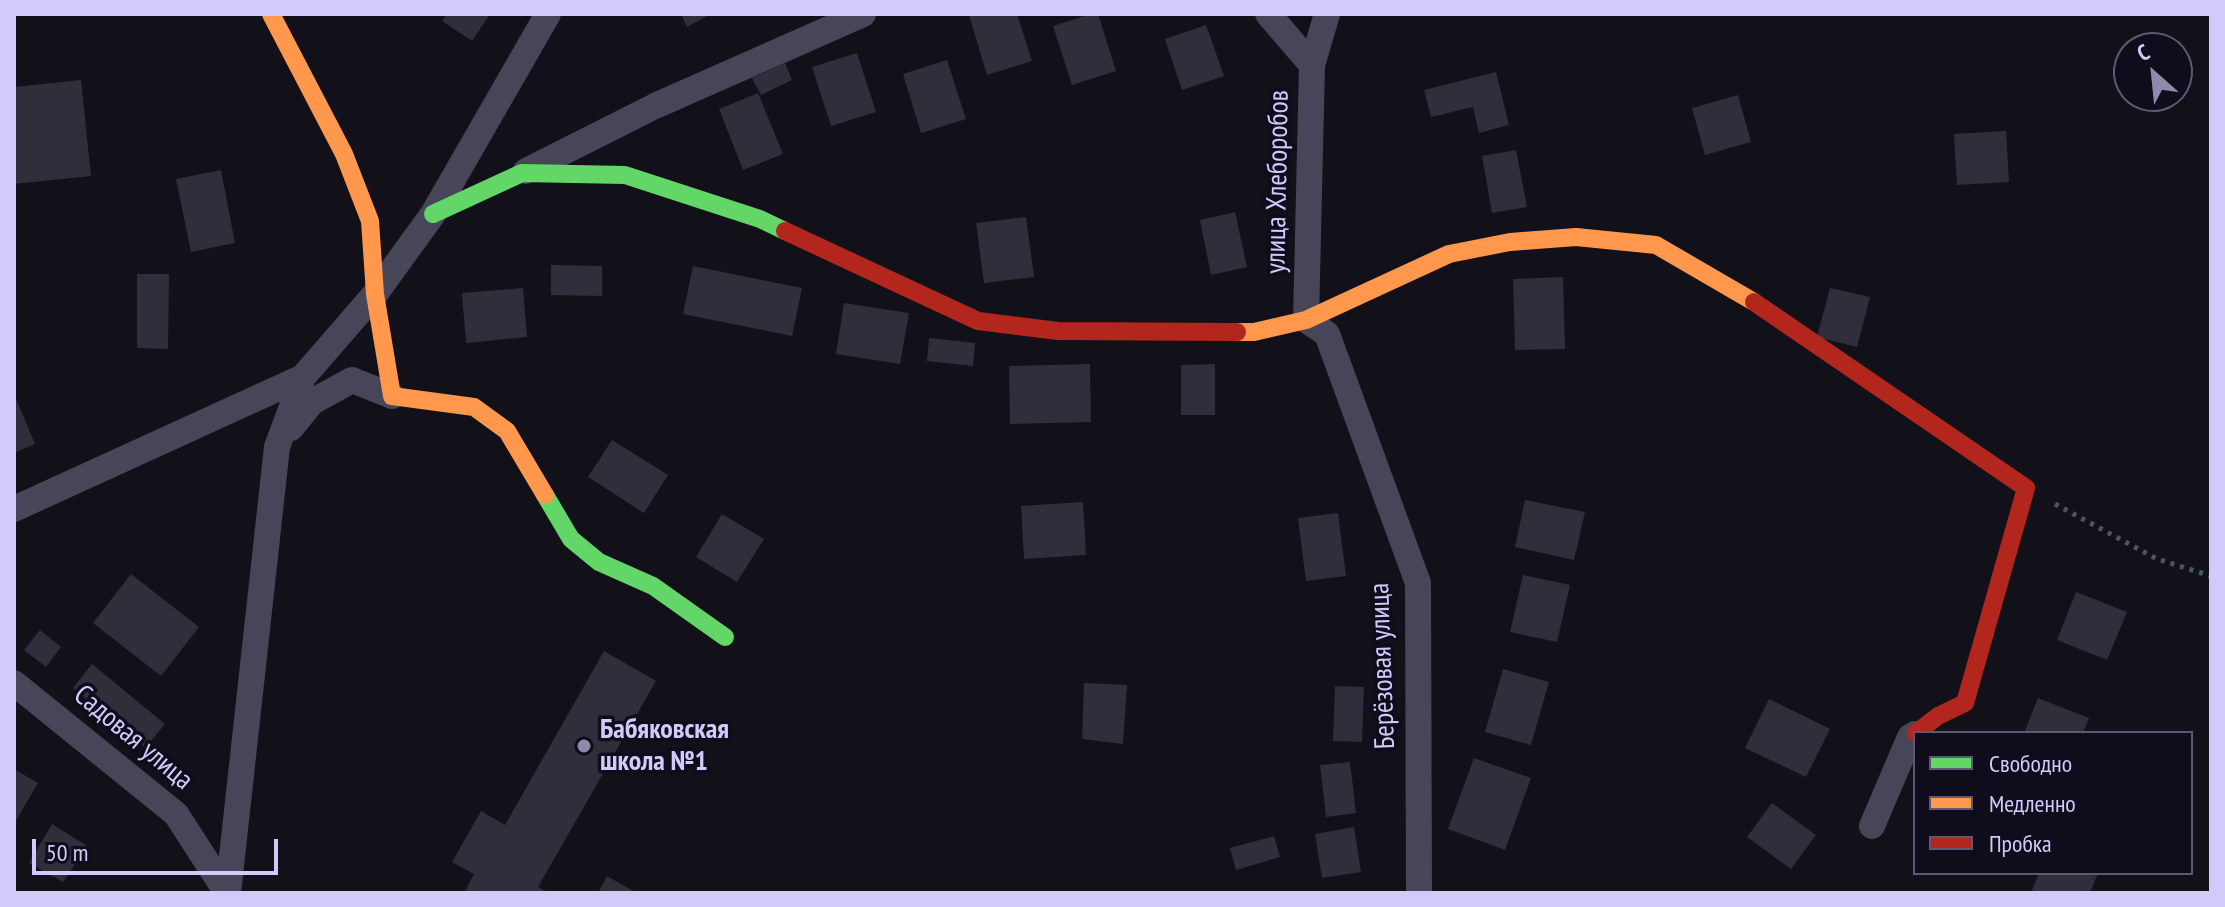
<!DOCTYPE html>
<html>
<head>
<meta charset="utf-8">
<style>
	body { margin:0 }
	#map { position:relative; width:2225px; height:907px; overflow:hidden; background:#121018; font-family:"PT Sans Narrow",sans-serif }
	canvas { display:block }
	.frame { position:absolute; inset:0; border:16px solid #d1cbfb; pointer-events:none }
	.legend { position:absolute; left:1913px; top:731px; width:280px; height:144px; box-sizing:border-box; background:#0f0d1c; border:2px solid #5d5975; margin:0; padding:10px 14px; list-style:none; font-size:24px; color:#d1cbfb }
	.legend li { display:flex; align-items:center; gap:16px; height:40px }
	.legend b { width:40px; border:2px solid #5d5975 }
	.north { position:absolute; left:2113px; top:32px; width:80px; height:80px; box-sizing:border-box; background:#0f0d1c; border:2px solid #5d5975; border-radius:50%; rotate:333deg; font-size:22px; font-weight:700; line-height:32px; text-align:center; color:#d1cbfb }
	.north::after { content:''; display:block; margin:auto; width:28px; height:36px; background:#8e8aac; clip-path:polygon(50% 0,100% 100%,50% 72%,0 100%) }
	.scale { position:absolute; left:32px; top:839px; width:246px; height:36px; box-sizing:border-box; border:4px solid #d1cbfb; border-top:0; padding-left:10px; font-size:24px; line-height:28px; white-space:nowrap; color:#d1cbfb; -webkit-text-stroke:6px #0f0d1c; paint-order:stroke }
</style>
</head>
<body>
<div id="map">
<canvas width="2225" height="907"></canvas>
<div class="frame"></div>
<ul class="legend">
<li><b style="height:10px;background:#63d668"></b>Свободно</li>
<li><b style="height:10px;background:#ff974d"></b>Медленно</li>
<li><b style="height:10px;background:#b3261e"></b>Пробка</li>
</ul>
<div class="north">С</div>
<div class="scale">50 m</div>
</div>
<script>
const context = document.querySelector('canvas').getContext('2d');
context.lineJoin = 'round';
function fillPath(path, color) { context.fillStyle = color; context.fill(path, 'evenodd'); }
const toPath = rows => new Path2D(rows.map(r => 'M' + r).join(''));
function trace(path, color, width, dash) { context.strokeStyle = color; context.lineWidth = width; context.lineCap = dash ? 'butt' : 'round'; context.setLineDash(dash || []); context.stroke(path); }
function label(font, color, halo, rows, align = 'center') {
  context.font = font + ' "PT Sans Narrow",sans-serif'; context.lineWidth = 7; context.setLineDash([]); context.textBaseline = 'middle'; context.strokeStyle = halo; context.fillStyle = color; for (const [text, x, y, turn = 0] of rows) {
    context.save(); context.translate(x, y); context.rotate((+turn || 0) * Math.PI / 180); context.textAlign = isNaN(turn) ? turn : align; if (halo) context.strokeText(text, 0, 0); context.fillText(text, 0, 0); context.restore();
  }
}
fillPath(toPath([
	[447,14,490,14,472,41,442,21],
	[681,14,711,14,687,27],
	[1017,14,1032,61,987,75,969,15],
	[1091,14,1098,14,1116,71,1072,85,1053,26],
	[1206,25,1224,76,1182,90,1165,39],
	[857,53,876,112,831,126,812,67],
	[947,60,966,119,921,133,903,74],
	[785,63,792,80,761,95,752,78],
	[1496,72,1509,125,1479,133,1473,107,1431,117,1424,90],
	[81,80,91,176,14,184,14,87],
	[758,93,783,154,743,170,719,109],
	[1738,95,1751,142,1705,155,1692,108],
	[2006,131,2009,182,1957,185,1954,134],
	[1516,150,1527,207,1492,213,1482,156],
	[221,170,235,243,191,252,176,179],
	[1235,212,1247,267,1211,275,1200,220],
	[1026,217,1034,277,984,283,976,223],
	[551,265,602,266,602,296,551,295],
	[693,266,802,288,792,336,683,314],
	[137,274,169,274,168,349,137,348],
	[1563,277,1565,349,1515,350,1513,279],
	[523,288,527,337,466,343,462,293],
	[1830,288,1870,297,1857,347,1817,337],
	[844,303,909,313,900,364,836,354],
	[929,338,975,343,973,366,927,361],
	[1090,364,1091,422,1010,424,1009,366],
	[1215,364,1215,415,1181,415,1181,365],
	[14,394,35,444,14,453],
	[612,440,668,475,644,513,588,477],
	[1525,500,1585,512,1574,560,1515,547],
	[1083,502,1086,555,1024,559,1021,506],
	[1338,513,1346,576,1306,581,1298,518],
	[722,514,764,539,737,582,696,557],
	[131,574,199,627,161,676,93,623],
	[1523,575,1570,585,1557,642,1510,632],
	[2076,592,2127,612,2107,660,2057,640],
	[40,630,61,647,46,667,24,650],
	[604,651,656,681,538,887,549,893,464,893,474,874,452,862,481,811,505,825],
	[92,664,165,724,145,748,73,688],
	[1503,669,1549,682,1531,745,1485,732],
	[1084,683,1127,685,1123,744,1082,739],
	[1335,686,1364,687,1362,742,1333,741],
	[2038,698,2089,718,2083,733,2024,733],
	[1769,699,1830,729,1806,777,1745,748],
	[1474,758,1531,778,1505,850,1448,829],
	[1350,762,1356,813,1326,817,1320,765],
	[14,769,38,783,14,824],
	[1772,803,1816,835,1791,869,1747,837],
	[52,824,87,846,63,882,29,863],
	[1354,827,1361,872,1322,878,1315,834],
	[1274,836,1280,857,1236,870,1230,848],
	[2039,873,2098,873,2090,893,2031,893],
	[607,876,637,893,598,893]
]), '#302e3a');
trace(toPath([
	[2055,504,2157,559,2211,576]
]), '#495762', 5, [4, 6]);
trace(toPath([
	[1268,14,1312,65,1306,320,1327,334,1418,583,1419,893],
	[1312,65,1327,14],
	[526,171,655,106,863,14],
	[291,428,312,402,352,380,392,396],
	[14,509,303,377,375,294,433,214,548,14],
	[14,683,176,814,227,893],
	[1872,826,1910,737,1915,734],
	[228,893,277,447,303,377]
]), '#474659', 26);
trace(toPath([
	[433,214,522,173,625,175,760,219,785,231],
	[545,495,571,539,599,562,653,586,725,637]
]), '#63d668', 18);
trace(toPath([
	[271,14,344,154,370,221,375,294,392,396,474,407,507,431,545,495],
	[1237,332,1254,332,1306,320,1449,254,1510,242,1576,237,1656,245,1754,302]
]), '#ff974d', 18);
trace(toPath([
	[785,231,978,321,1058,331,1237,332],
	[1754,302,2026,488,1965,703,1938,716,1916,733]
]), '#b3261e', 18);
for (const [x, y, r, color] of [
	[584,746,8,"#8e8aac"]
]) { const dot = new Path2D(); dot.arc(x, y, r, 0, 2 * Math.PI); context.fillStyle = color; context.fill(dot); trace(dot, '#0f0d1c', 3); }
label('28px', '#d1cbfb', '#0f0d1c', [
	["улица Хлеборобов",1278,182,-89],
	["Берёзовая улица",1383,666,-92],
	["Садовая улица",133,738,40]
]);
label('bold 28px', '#d1cbfb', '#0f0d1c', [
	["Бабяковская",600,730],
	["школа №1",600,762]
], 'left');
</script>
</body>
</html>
